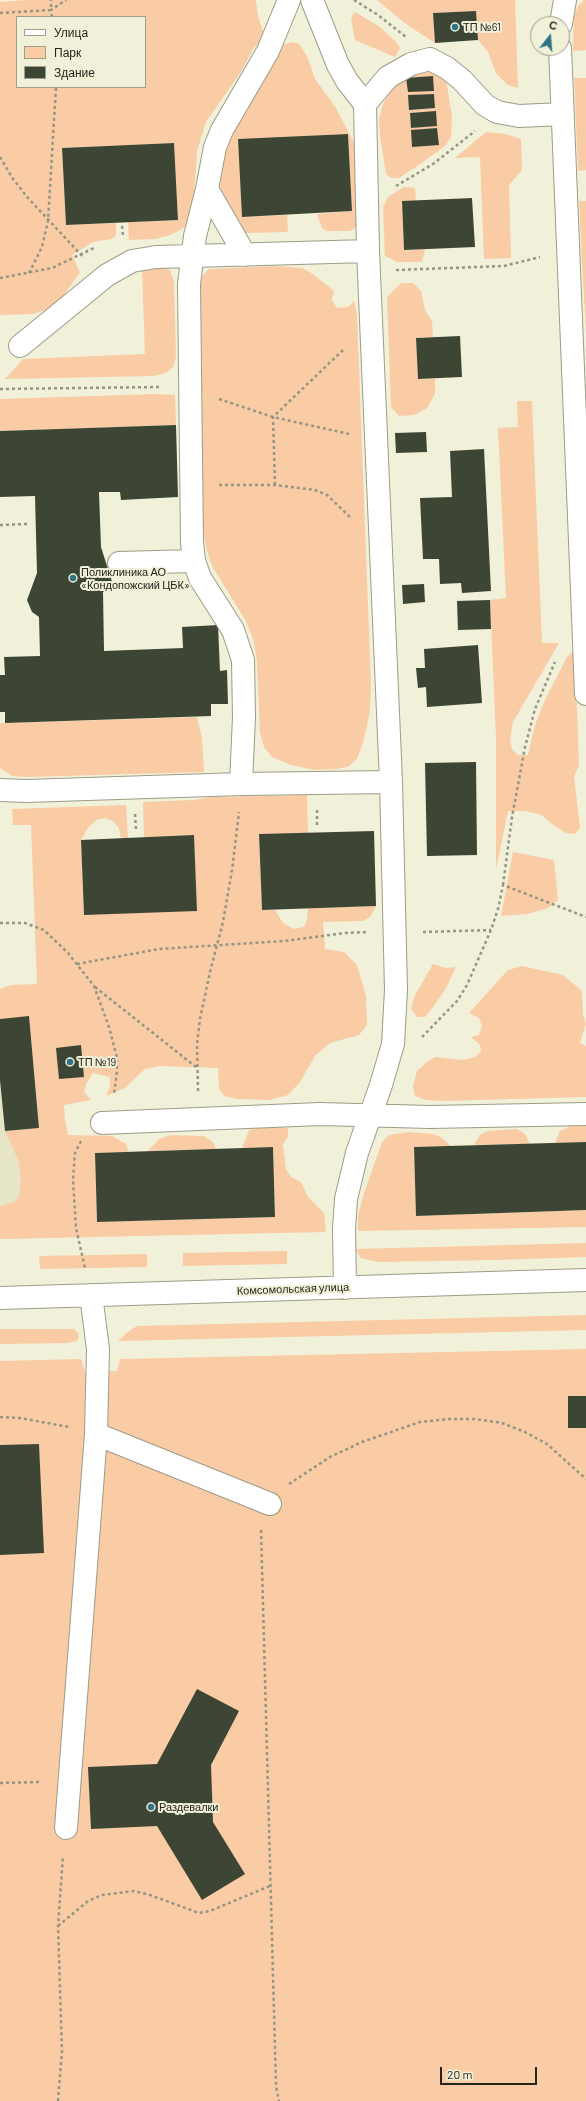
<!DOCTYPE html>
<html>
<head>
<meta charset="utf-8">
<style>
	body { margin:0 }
	#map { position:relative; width:586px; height:2101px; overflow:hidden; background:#f1f0d9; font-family:Barlow,sans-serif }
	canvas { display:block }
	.legend { position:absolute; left:16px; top:16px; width:130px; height:72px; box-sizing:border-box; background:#f1f0d9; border:1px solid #9f9f8d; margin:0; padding:5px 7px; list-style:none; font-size:12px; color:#25251c }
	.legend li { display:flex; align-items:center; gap:8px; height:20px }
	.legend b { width:20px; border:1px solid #9f9f8d }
	.north { position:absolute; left:530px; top:16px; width:40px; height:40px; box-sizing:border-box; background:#f1f0d9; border:1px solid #9f9f8d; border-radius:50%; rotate:17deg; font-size:11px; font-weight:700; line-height:16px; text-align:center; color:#25251c }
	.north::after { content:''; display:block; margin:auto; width:14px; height:18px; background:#307384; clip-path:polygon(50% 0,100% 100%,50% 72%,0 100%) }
	.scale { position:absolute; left:440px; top:2067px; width:97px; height:18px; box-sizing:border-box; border:2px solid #25251c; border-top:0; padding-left:5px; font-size:12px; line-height:14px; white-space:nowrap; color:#25251c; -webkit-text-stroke:3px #f1f0d9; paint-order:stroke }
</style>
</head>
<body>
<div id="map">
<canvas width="586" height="2101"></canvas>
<ul class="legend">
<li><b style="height:5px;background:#fff"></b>Улица</li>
<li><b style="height:11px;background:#f9cca6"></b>Парк</li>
<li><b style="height:11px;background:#3d4634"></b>Здание</li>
</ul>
<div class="north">С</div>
<div class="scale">20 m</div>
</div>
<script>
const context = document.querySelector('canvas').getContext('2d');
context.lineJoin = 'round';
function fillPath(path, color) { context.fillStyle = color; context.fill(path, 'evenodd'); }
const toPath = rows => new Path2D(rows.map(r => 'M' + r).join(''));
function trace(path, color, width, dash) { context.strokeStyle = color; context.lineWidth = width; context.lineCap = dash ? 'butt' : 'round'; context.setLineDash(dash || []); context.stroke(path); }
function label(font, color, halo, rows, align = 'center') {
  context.font = font + ' Barlow,sans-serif'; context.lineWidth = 4; context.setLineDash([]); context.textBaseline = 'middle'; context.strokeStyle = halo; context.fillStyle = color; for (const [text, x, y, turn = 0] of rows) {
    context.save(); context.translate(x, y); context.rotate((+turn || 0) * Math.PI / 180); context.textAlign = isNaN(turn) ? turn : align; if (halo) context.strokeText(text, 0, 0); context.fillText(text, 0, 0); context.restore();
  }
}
fillPath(toPath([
	[0,1011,29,1016,39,1128,44,1238,0,1239]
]), '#e6e5c7');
fillPath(toPath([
	[27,0,256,0,258,16,263,31,261,40,253,49,241,72,206,122,197,151,193,208,189,222,182,229,170,235,155,239,129,240,128,222,178,220,174,143,62,148,66,225,116,223,116,234,115,237,111,239,93,242,72,255,80,272,61,299,48,309,33,314,0,315,0,2],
	[17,17,145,17,145,87,17,87],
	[377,0,515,0,518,88,508,85,496,73,488,52,478,40,476,11,433,13,435,43,406,24],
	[584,0,586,0,586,50,573,51,574,17,578,6],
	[355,12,380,27,395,41,400,48,395,57,355,40,351,18],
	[292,42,299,44,307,56,315,79,336,108,354,143,357,155,359,219,356,227,350,231,327,231,322,228,317,214,352,211,348,134,239,140,242,217,287,215,288,232,247,233,240,230,217,184,223,151,272,62,283,45],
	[418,70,441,72,447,85,452,117,451,137,445,146,419,165,399,178,391,178,386,174,380,136,379,120,383,104,390,91,400,81],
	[574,78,586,78,586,170,578,171],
	[486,132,505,134,521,139,522,170,509,185,511,258,484,259,480,157,455,158],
	[404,187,415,188,416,201,402,202,404,250,425,249,422,262,397,262,385,256,383,207,388,197],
	[579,201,586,201,586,335,581,242],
	[275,266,302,268,313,274,334,291,332,300,337,308,348,307,354,301,357,314,371,686,370,711,364,739,357,759,348,767,336,769,314,770,291,765,272,757,264,747,260,733,257,663,254,642,246,621,212,566,206,547,203,527,199,286,203,275,209,269],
	[162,267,170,270,174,281,176,357,173,367,166,373,153,376,5,379,23,359,145,354,142,270],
	[401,283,413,283,421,291,425,310,432,321,433,337,416,338,418,379,435,379,435,394,427,408,414,415,399,416,391,407,387,297],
	[157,394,175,395,176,425,0,431,0,399],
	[517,401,532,401,542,643,559,643,513,722,510,739,512,749,518,755,528,755,535,725,544,702,567,657,575,649,579,766,574,776,580,828,575,834,566,833,552,824,542,815,526,811,508,811,496,870,496,737,490,600,506,598,498,428,518,427],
	[197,717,202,738,204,772,27,777,12,776,0,768,0,723],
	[307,795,308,833,259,835,262,910,275,910,283,923,294,929,304,927,307,920,308,908,376,906,370,917,363,921,323,922,325,949,344,952,357,965,366,996,367,1025,359,1035,330,1043,315,1056,300,1082,288,1095,269,1100,237,1099,224,1096,219,1089,218,1068,160,1066,145,1069,125,1088,106,1096,110,1086,110,1077,93,1073,86,1084,84,1092,91,1100,64,1105,65,1120,68,1135,112,1136,126,1144,128,1152,95,1153,97,1222,275,1217,273,1147,242,1148,249,1130,262,1126,288,1128,288,1137,283,1144,286,1169,291,1177,301,1182,308,1197,324,1213,326,1232,0,1239,0,1206,14,1202,19,1196,21,1182,19,1162,5,1131,39,1128,29,1017,0,1019,0,989,11,985,37,984,31,825,13,825,12,809,126,805,128,838,121,838,119,828,113,821,105,818,96,820,88,828,81,840,84,915,144,837,143,802,193,800,212,797],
	[513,852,554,860,558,900,548,908,528,914,501,916],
	[433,964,446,968,456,967,446,988,436,1003,425,1017,417,1017,411,1009,414,997],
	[522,966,563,975,582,991,583,1014,586,1024,580,1043,586,1046,586,1097,443,1101,426,1100,415,1096,413,1086,417,1071,427,1062,435,1057,462,1060,475,1057,481,1051,480,1045,471,1037,479,1035,482,1026,479,1018,469,1013,508,970],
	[586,1124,586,1142,555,1143,560,1131,570,1126],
	[517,1129,525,1134,530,1144,474,1145,480,1135,488,1131],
	[409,1132,433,1134,441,1137,451,1146,414,1147,416,1216,586,1210,586,1227,358,1231,358,1216,363,1196,382,1142,389,1135],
	[170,1135,204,1136,213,1142,216,1149,148,1151,159,1139],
	[586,1243,586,1257,496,1260,378,1262,361,1258,355,1249],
	[287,1251,287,1264,183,1266,183,1253],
	[147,1254,147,1267,40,1269,39,1256],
	[586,1315,586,1330,118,1341,129,1331,137,1326],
	[0,1329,74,1329,78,1333,79,1338,76,1341,68,1343,0,1344],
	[586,1349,586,2101,0,2101,0,1361,81,1359,85,1372,117,1371,120,1359]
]), '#f9cca6');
fillPath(toPath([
	[476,11,478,40,435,43,433,13],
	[433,76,434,91,408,92,406,78],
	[434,94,435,108,409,110,408,95],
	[436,111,437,126,411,128,410,113],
	[437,128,439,145,412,147,411,130],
	[348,134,352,211,242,217,238,139],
	[174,143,178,220,66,225,62,148],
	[472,198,475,247,404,250,402,201],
	[460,336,462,377,418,379,416,338],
	[176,425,178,497,121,500,120,492,99,492,101,547,114,588,103,592,104,651,183,648,182,627,218,625,220,671,227,670,228,704,211,704,211,716,5,723,5,712,0,712,0,675,5,675,4,657,40,656,39,617,32,612,27,600,37,573,35,496,0,497,0,431],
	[426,432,427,452,396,453,395,433],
	[484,449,491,591,462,593,461,583,440,584,439,559,423,559,420,498,452,497,450,451],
	[424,584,425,602,403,604,402,585],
	[490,600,491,629,458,630,457,601],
	[478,645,482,703,427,707,426,687,418,688,416,668,425,668,424,649],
	[476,762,477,855,427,856,425,763],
	[374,831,376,906,262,910,259,834],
	[194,835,197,911,84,915,81,840],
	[29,1016,39,1128,5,1131,0,1080,0,1019],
	[81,1045,84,1077,59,1079,56,1048],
	[586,1142,586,1210,416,1216,414,1147],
	[273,1147,275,1217,97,1222,95,1153],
	[568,1396,586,1396,586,1428,568,1428],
	[39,1444,44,1553,0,1555,0,1445],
	[197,1689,239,1711,211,1765,213,1822,245,1874,202,1900,157,1826,91,1829,88,1767,157,1764]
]), '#3d4634');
const minor = toPath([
	[312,0,338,65,347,81,365,104,368,251,391,782,396,990,393,1044,381,1085,357,1153,346,1199,344,1229,345,1288],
	[561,24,565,0],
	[560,48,583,615,586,614],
	[365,104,388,77,411,64,430,59,447,68,462,80,485,105,497,112,519,116,563,114],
	[207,189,245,255],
	[20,346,107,275,132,261,156,257,368,251],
	[119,563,194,561],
	[583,615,586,694],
	[241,784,244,717,243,660,233,630,200,578,194,561,192,542,189,284,195,236,207,189,215,147,222,130,268,51,289,0],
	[0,790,26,791,241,784,391,782],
	[102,1123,320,1114,430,1117,586,1114],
	[0,1298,586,1280],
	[96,1434,270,1504],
	[66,1828,96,1434,98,1349,91,1295]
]);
trace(minor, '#9d9c87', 24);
trace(toPath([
	[354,0,378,15,406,37],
	[0,13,51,10,51,0],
	[52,17,51,10,66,0],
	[0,157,13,179,28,198,84,258],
	[396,186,433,164,475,131],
	[122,226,123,235],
	[396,270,504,266,540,257],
	[29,273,42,247,48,221,56,87],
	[0,278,52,268,96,247],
	[0,389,161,387],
	[219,399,273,417,349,434],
	[219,485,275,485,315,490,327,495,350,517],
	[275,485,273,417,343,350],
	[0,525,27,524],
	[317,810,317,826],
	[135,814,136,830],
	[503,885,512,817,525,747,535,709,555,662],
	[0,923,25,923,44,930,68,953,94,986,109,1027,117,1058,117,1071,114,1094],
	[423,932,491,930],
	[77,964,159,949,284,941,345,933,366,932],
	[95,987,196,1067],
	[422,1037,457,1001,467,985,491,930,498,909,503,885,586,917],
	[198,1091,197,1044,200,1019,210,972,223,922,232,870,239,812],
	[81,1141,75,1153,73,1180,76,1228,85,1268],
	[0,1417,20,1418,69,1427],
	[289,1484,330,1457,362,1442,420,1422,448,1419,475,1419,502,1423,525,1432,547,1444,586,1479],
	[261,1530,276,2086,279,2101],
	[0,1783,41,1782],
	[58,1926,88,1901,102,1895,134,1891,150,1895,199,1913,210,1911,270,1886],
	[58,2101,62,2051,58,1926,63,1856]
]), '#959584', 2.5, [3, 3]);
trace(minor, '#fff', 22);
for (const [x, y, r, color] of [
	[455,27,4,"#307384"],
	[73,578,4,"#307384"],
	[70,1062,4,"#307384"],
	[151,1807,4,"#307384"]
]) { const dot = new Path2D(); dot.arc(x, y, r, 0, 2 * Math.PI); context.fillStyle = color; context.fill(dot); trace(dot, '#f1f0d9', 1.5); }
label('11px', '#25251c', '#f1f0d9', [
	["ТП №61",463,27],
	["Поликлиника АО",81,572],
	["«Кондопожский ЦБК»",81,585],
	["ТП №19",78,1062],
	["Раздевалки",159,1807]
], 'left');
label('11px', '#25251c', '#f1f0d9', [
	["Комсомольская улица",293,1289,-2]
]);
</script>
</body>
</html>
